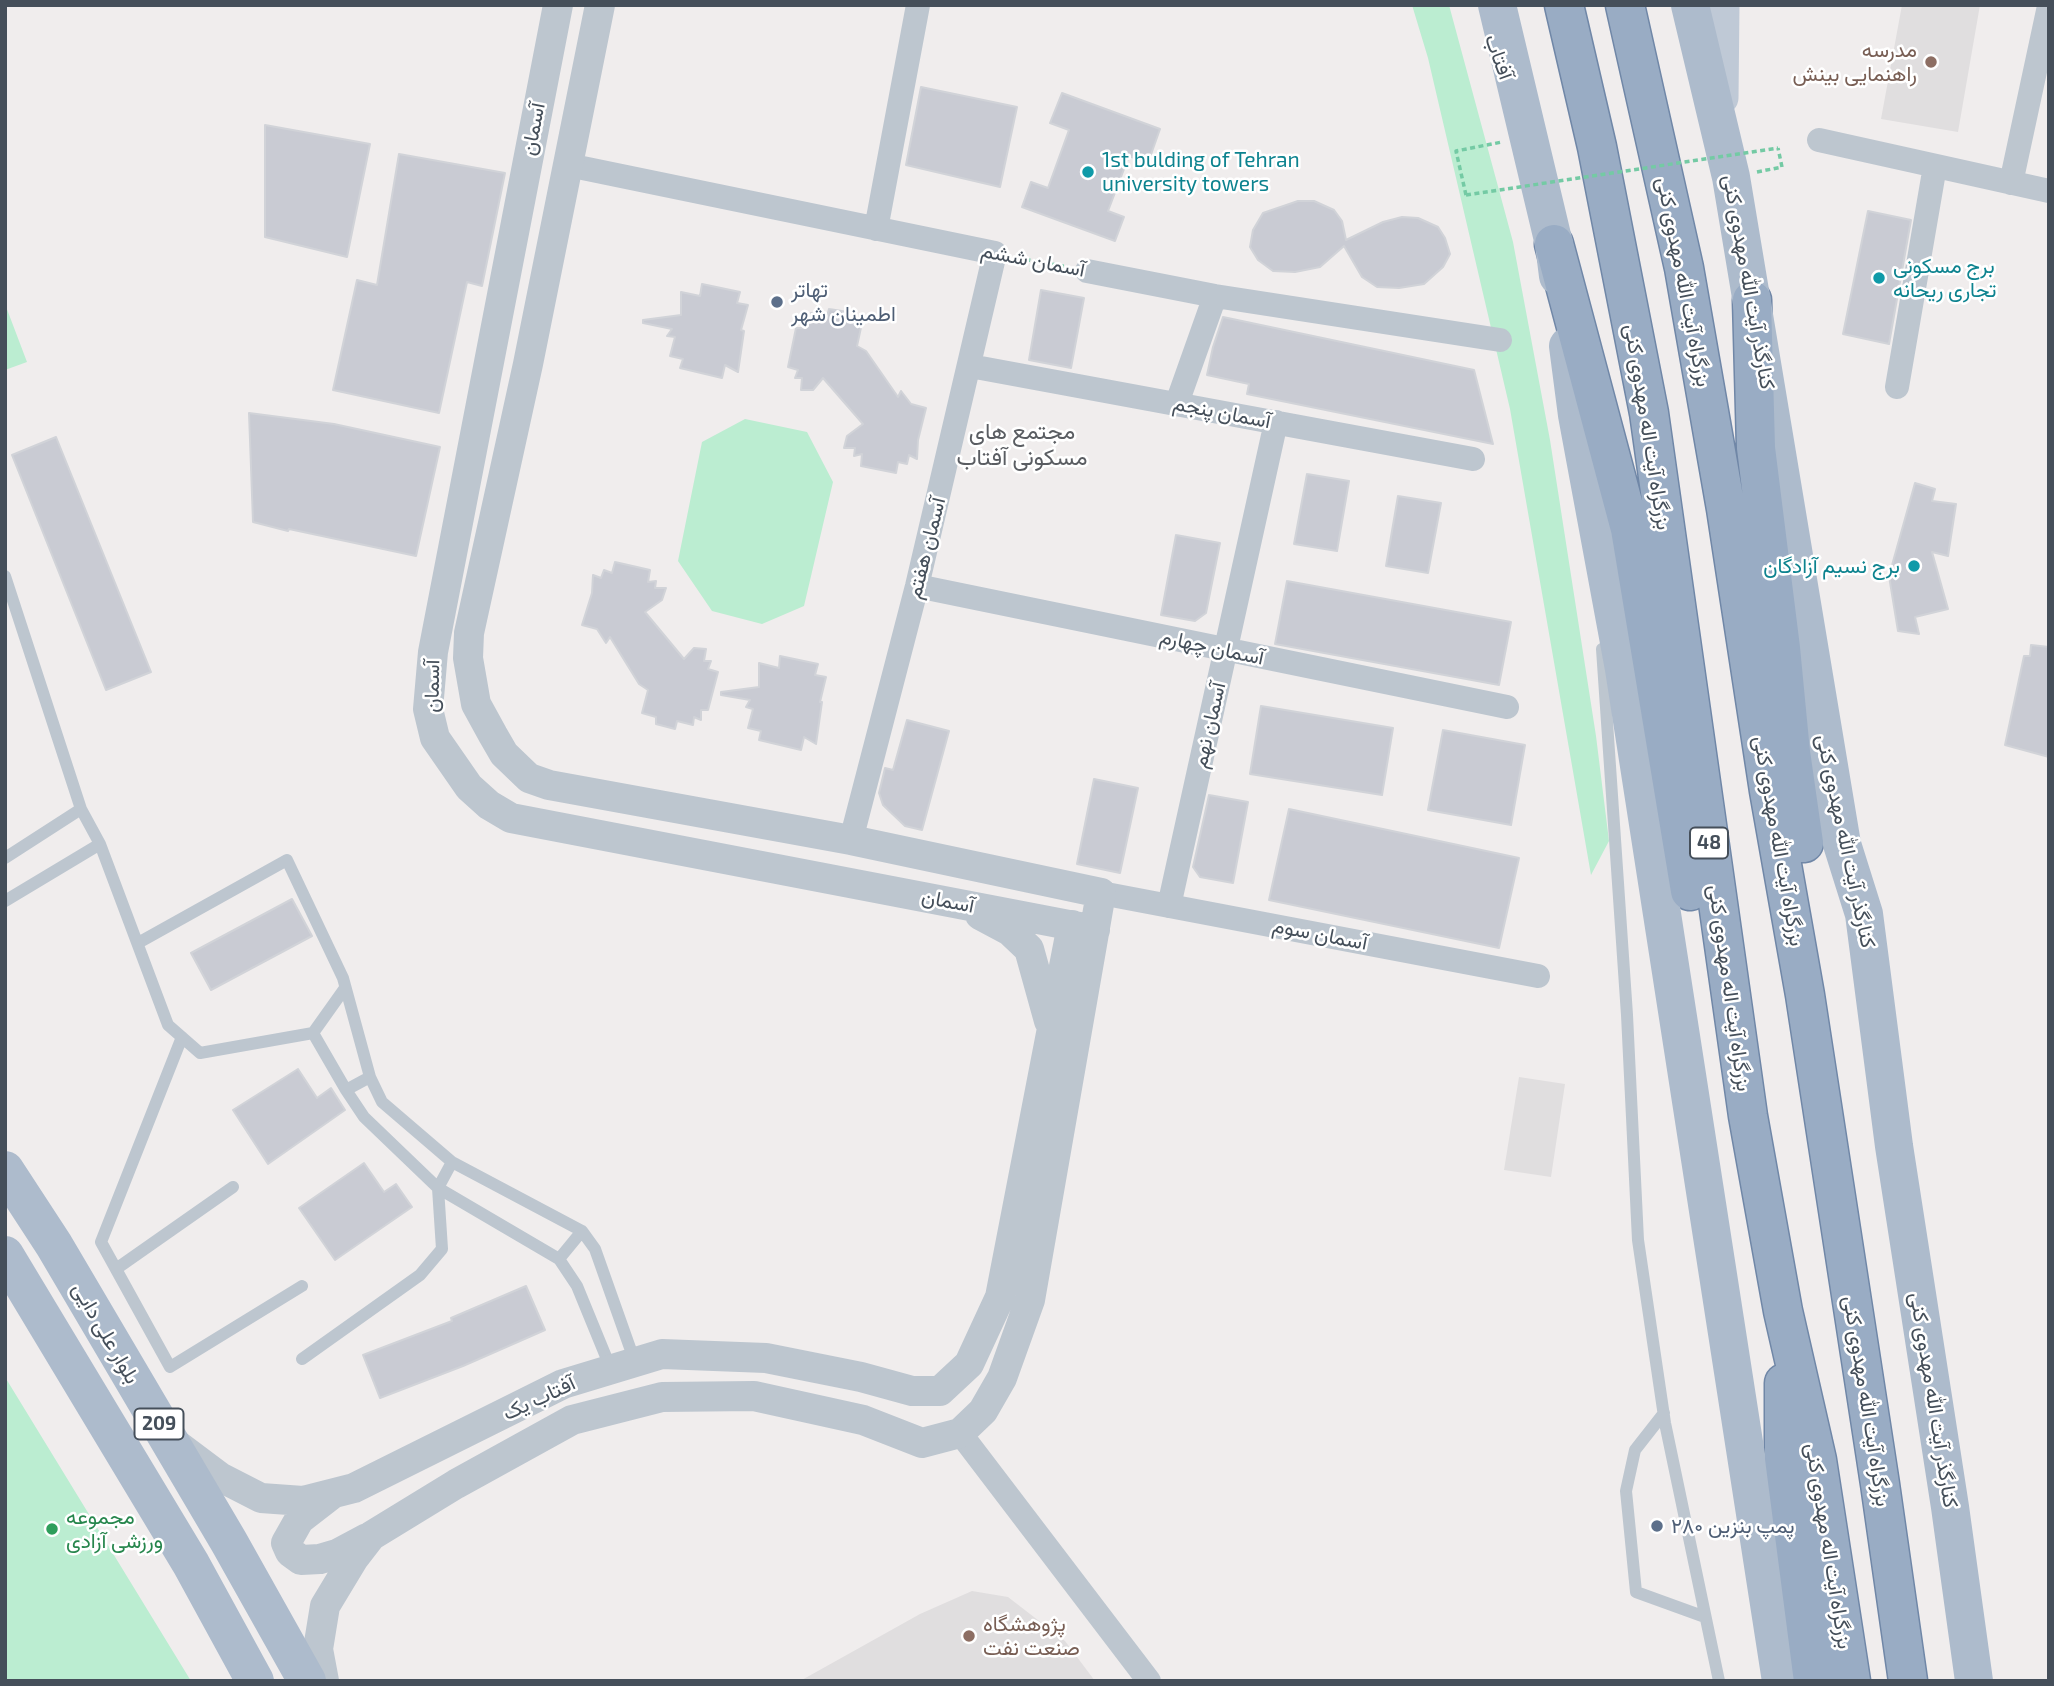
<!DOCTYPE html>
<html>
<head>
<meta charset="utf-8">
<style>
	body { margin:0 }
	#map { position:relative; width:2054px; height:1686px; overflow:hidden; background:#f0eded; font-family:"Exo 2",sans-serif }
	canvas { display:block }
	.frame { position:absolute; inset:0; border:7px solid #454f5a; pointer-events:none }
</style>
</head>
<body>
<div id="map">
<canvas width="2054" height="1686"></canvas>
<div class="frame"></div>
</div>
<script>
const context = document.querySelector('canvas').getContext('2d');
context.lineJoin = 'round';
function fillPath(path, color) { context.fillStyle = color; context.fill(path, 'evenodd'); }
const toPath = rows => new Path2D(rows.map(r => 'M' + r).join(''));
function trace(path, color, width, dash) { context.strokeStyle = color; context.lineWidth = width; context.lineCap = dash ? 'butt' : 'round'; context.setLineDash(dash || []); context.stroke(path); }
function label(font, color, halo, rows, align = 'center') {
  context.font = font + ' "Exo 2",Vazirmatn,sans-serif'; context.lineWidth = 5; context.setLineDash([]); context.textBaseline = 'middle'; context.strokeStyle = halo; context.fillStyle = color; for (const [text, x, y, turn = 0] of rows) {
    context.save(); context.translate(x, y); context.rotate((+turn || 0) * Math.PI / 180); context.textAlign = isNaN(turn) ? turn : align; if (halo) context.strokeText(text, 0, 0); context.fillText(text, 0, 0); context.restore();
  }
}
fillPath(toPath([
	[1902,5,1980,5,1958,132,1881,119],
	[1519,1077,1565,1084,1551,1177,1504,1170],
	[972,1591,1008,1597,1065,1641,1095,1681,800,1681,920,1614]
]), '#e0dedf');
fillPath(toPath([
	[1412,5,1449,5,1513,242,1550,440,1596,736,1609,841,1591,875,1510,409,1428,58],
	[5,304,27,362,5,370],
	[745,419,807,432,833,482,804,606,762,624,712,611,678,561,702,442],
	[5,1377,191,1681,5,1681]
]), '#bbedd1');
const building = toPath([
	[921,87,1017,107,1000,187,906,165,921,87],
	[1062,93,1160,129,1148,163,1129,156,1108,211,1124,217,1115,241,1022,207,1031,182,1048,188,1069,130,1050,123,1062,93],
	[265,125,370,144,347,257,265,237,265,125],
	[399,154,505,173,482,286,467,282,439,413,333,390,357,280,377,285,399,154],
	[1298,201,1314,201,1334,210,1342,221,1346,240,1383,222,1402,217,1418,218,1438,227,1445,238,1450,254,1443,267,1424,284,1399,288,1377,287,1362,277,1344,246,1320,267,1295,272,1273,271,1258,260,1250,247,1253,230,1263,213,1298,201],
	[1868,211,1911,220,1889,344,1843,334,1868,211],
	[702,284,740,292,737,303,748,305,741,330,744,331,738,372,725,365,722,378,680,368,683,359,670,356,675,337,667,336,672,329,643,323,643,320,681,315,681,292,700,296,702,284],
	[1041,290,1084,298,1071,368,1029,360,1041,290],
	[829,309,848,312,848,320,862,323,857,346,866,351,898,397,901,391,911,404,926,408,918,440,917,459,909,455,907,464,898,462,896,473,861,466,862,454,854,456,855,448,844,448,847,436,863,424,823,378,813,390,801,390,802,378,795,378,798,370,788,367,796,328,804,328,803,319,810,321,811,313,827,316,829,309],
	[1223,317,1474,370,1493,444,1247,394,1249,384,1207,375,1213,347,1223,317],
	[249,413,334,424,440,447,416,556,289,529,288,531,253,522,249,413],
	[56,437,151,672,106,690,12,455,56,437],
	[1307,474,1349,481,1337,551,1294,544,1307,474],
	[1915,483,1935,489,1932,501,1956,504,1948,556,1932,552,1948,609,1915,617,1919,634,1898,631,1889,576,1915,483],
	[1398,496,1441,503,1428,573,1386,566,1398,496],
	[1176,535,1220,543,1206,613,1195,621,1161,615,1176,535],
	[615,562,650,570,648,582,656,581,655,588,666,588,662,600,645,612,684,659,694,648,706,649,704,661,711,661,708,669,718,672,708,710,701,710,701,720,694,717,693,725,677,721,675,729,656,724,656,717,642,713,648,690,639,684,610,637,606,643,597,629,582,625,592,593,593,575,601,578,604,570,612,573,615,562],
	[1287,581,1511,622,1499,685,1275,644,1287,581],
	[2031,645,2049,647,2049,757,2005,745,2024,656,2030,656,2031,645],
	[780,656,818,664,815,675,826,677,820,702,822,702,816,744,804,737,801,750,759,740,761,731,748,728,753,709,746,707,750,700,721,695,721,692,759,687,759,663,779,668,780,656],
	[1261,706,1393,728,1382,795,1250,774,1261,706],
	[907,720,949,731,922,830,905,826,883,805,879,793,885,768,893,770,907,720],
	[1443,730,1525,745,1511,825,1428,810,1443,730],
	[1094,779,1138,788,1120,873,1077,864,1094,779],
	[1209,795,1248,802,1233,883,1200,877,1193,867,1209,795],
	[1289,809,1519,858,1499,948,1269,900,1289,809],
	[292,899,312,936,211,990,191,953,292,899],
	[298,1069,317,1098,331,1088,345,1110,268,1164,233,1110,298,1069],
	[364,1163,384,1192,396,1184,412,1207,335,1260,299,1208,364,1163],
	[526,1286,545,1330,463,1366,380,1398,363,1355,452,1321,451,1318,526,1286]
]);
fillPath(building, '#c9cbd3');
trace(building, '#d1d3d8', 2);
const trunk = toPath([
	[1564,5,1597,147,1649,413,1748,1116,1783,1311,1817,1460,1851,1681],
	[1625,5,1684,268,1726,509,1769,791,1805,995,1880,1484,1908,1681],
	[1554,244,1630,529,1690,891],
	[1752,300,1756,448,1781,648,1791,752,1804,843],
	[1784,1383,1784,1458,1813,1681]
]);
trace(trunk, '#7087a7', 41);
trace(toPath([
	[1757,172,1782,167,1778,148],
	[1466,195,1456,151,1502,142],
	[1017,258,1068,267]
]), '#74caa4', 3.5, [5, 3.5]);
trace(toPath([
	[5,576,81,809],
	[1602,649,1627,1015,1638,1240,1665,1423,1719,1681],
	[100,844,168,1025,200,1053,313,1033,345,988],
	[5,858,81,809,100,844,5,901],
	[138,943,287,860,343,978,370,1077,382,1102,452,1162,582,1231,559,1259,438,1188,364,1117,346,1090,313,1033],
	[182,1037,101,1242,170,1367,302,1286],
	[346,1090,370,1077],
	[582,1231,595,1249,635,1362],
	[559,1259,577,1286,611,1369],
	[116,1269,233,1187],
	[302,1359,420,1275,442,1249,438,1188,452,1162],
	[1664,1413,1635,1450,1626,1491,1636,1592,1705,1617]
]), '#bdc6cf', 12);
trace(toPath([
	[1819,140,2049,191],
	[568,165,995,253,917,586,851,840],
	[2011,183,2049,6],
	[876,229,918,5],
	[1087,271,1215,296,1500,340],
	[970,366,1473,459],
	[1897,387,1935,166],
	[1177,403,1215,296],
	[917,586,1507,707],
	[1101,893,1538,976],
	[1169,906,1276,422],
	[960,1433,1149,1681]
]), '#bdc6cf', 24);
trace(toPath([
	[558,5,433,652,428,709,435,738,469,787,489,805,511,818,1095,930],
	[980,915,1010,931,1029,949,1049,1021],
	[940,1391,969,1364,1000,1297,1072,925],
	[176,1444,220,1477,261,1498,303,1501,354,1488,563,1384,662,1354,766,1358,861,1377,912,1391,940,1391],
	[330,1496,299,1520,286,1543,290,1552,301,1560,320,1559,337,1554,367,1538],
	[324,1681,318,1649,325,1606,354,1558,371,1536,456,1484,572,1420,662,1397,754,1396,863,1420,922,1443,960,1433,983,1411,1002,1378,1030,1300,1101,893,851,840,549,785,529,778,504,754,493,735,476,704,468,658,469,633,528,364,600,5]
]), '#bdc6cf', 30);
trace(toPath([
	[1722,98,1723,5]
]), '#bfc9d6', 33);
trace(toPath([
	[1497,5,1554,244,1558,276],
	[1690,5,1731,177,1842,844,1864,914,1894,1146,1950,1507,1974,1681],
	[1568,346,1577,415,1624,669,1781,1681],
	[5,1170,54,1245,229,1542,307,1681],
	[5,1255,191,1564,255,1681]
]), '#adbbcc', 38);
trace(trunk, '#99acc4', 38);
trace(toPath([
	[1466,195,1778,148]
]), '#74caa4', 3.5, [5, 3.5]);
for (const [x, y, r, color] of [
	[1931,62,7,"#8d6e63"],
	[1088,172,7,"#0f9aa8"],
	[1879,278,7,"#0f9aa8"],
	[777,302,7,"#5c6f8a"],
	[1914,566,7,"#0f9aa8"],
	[1657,1526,7,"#5c6f8a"],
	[52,1529,7,"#2e9e5b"],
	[969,1636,7,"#8d6e63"]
]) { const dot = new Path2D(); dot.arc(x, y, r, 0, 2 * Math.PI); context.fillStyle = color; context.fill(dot); trace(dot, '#fff', 2.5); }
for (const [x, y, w] of [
	[1709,843,38],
	[159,1424,49]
]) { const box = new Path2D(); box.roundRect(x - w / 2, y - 15.5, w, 31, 5); context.fillStyle = '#fff'; context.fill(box); trace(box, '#454f5a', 2); }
label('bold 19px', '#454f5a', null, [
	["48",1709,843],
	["209",159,1424]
]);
label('21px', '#785e54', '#fff', [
	["مدرسه",1917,50],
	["راهنمایی بینش",1917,74],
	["پژوهشگاه",983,1624,"left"],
	["صنعت نفت",983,1648,"left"]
], 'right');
label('21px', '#454f5a', '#fff', [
	["آفتاب",1499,57,70],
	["آسمان",533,129,-79],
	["آسمان ششم",1033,260,11],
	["بزرگراه آیت الله مهدوی کنی",1684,282,79],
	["کنارگذر آیت الله مهدوی کنی",1749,282,80],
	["آسمان پنجم",1222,412,11],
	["بزرگراه آیت اله مهدوی کنی",1648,427,81],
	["آسمان هفتم",926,548,-76],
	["آسمان چهارم",1212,647,12],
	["آسمان",432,686,-89],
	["آسمان نهم",1209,725,-77],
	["بزرگراه آیت الله مهدوی کنی",1779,841,80],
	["کنارگذر آیت الله مهدوی کنی",1846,841,78],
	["آسمان",948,901,11],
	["آسمان سوم",1320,934,11],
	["بزرگراه آیت اله مهدوی کنی",1730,988,82],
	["بلوار علی دایی",106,1333,60],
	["آفتاب یک",539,1398,-25],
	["کنارگذر آیت الله مهدوی کنی",1934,1400,81],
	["بزرگراه آیت الله مهدوی کنی",1867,1401,81],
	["بزرگراه آیت اله مهدوی کنی",1829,1546,81]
]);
label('21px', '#0d838f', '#fff', [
	["1st bulding of Tehran",1102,160],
	["university towers",1102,184],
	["برج مسکونی",1893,266],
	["تجاری ریحانه",1893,290],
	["برج نسیم آزادگان",1900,566,"right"]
], 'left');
label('21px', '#4e5e75', '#fff', [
	["تهاتر",791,290],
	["اطمینان شهر",791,314],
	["پمپ بنزین ۲۸۰",1671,1526]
], 'left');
label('21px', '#27864d', '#fff', [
	["مجموعه",66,1517],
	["ورزشی آزادی",66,1541]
], 'left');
label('23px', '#5a5d62', '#fff', [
	["مجتمع های",1022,431],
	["مسکونی آفتاب",1022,457]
]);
</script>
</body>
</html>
